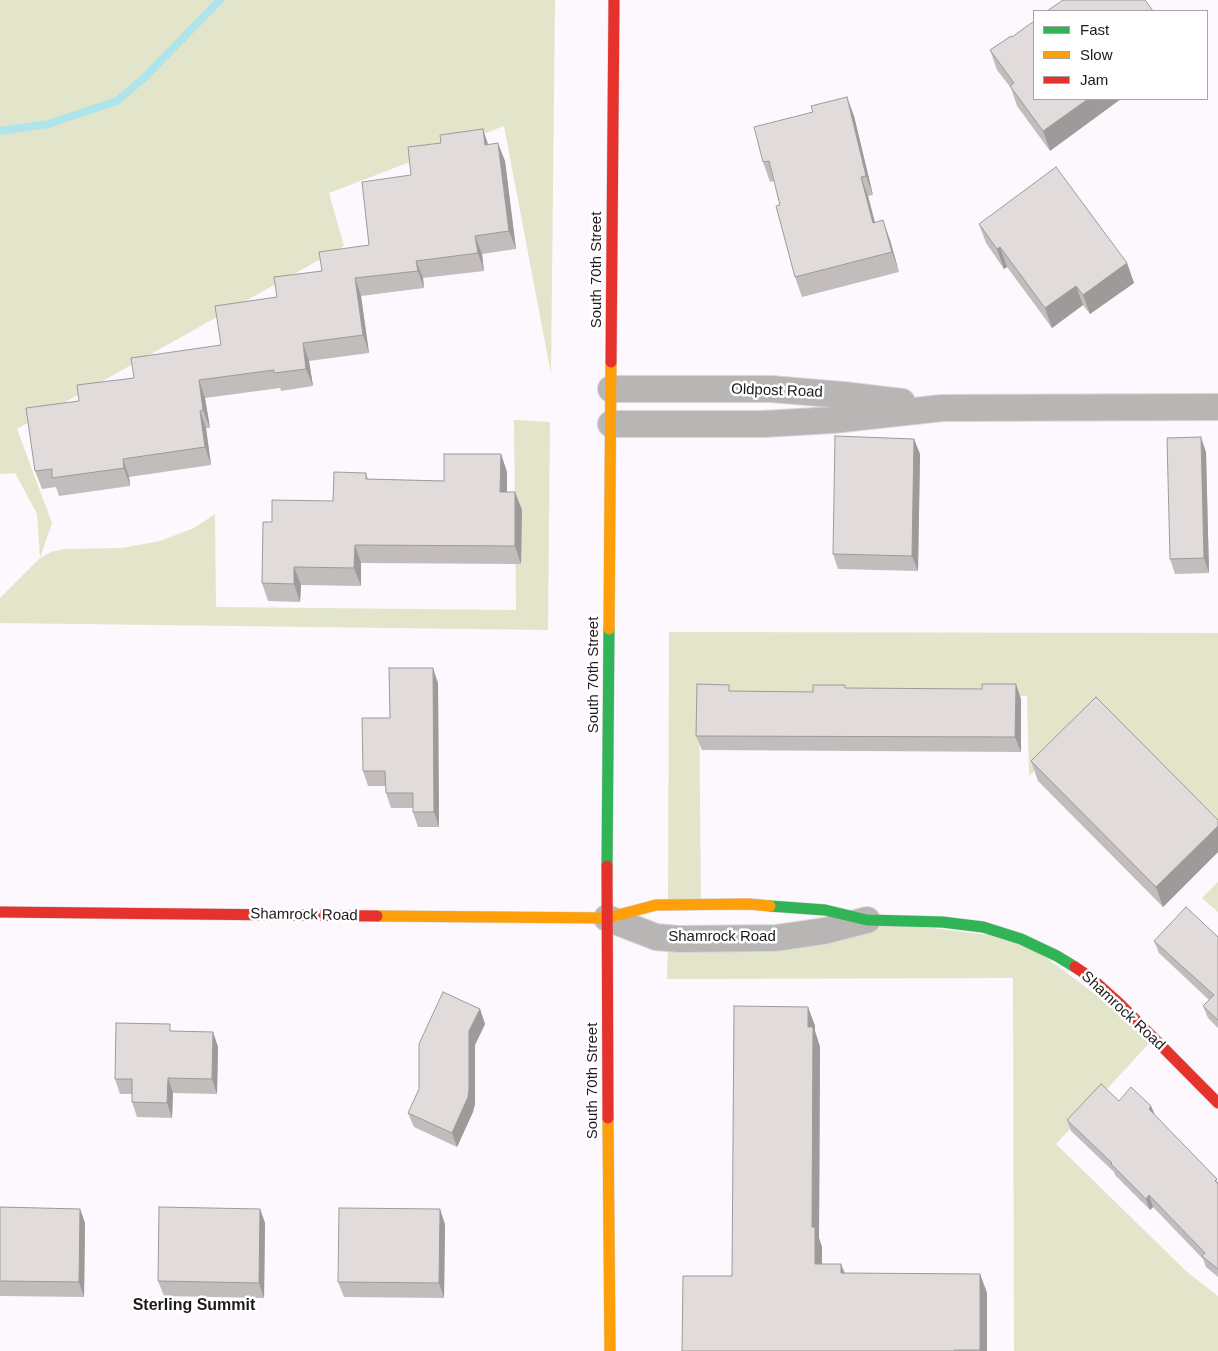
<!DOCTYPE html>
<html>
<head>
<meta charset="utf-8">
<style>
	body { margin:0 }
	#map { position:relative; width:1218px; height:1351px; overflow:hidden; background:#fdf8fd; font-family:Arial,sans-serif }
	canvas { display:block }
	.legend { position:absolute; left:1033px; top:10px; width:175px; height:90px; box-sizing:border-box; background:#fff; border:1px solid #a5a3a5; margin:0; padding:6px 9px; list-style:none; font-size:15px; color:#1e181d }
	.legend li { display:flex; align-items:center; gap:10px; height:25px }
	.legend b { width:25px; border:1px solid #a5a3a5 }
</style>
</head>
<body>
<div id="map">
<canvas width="1218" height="1351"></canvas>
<ul class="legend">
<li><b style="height:6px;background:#30b455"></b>Fast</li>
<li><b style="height:6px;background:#ff9f0a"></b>Slow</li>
<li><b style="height:6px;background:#e5322d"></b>Jam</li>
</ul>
</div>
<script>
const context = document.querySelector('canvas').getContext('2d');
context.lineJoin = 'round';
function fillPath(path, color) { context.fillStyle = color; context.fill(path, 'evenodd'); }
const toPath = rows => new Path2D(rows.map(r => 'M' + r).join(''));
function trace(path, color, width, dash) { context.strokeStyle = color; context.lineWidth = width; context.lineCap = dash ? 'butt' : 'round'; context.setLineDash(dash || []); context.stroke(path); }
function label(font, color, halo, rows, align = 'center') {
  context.font = font + ' Arial,sans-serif'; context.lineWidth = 5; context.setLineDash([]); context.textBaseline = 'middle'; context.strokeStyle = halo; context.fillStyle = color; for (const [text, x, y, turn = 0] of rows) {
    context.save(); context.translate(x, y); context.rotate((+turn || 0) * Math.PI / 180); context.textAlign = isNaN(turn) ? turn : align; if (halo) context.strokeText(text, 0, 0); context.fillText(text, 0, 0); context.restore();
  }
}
fillPath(toPath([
	[0,0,555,0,551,374,504,126,329,193,344,246,17,429,52,523,40,558,51,552,64,549,122,548,160,541,194,528,215,514,216,607,516,610,514,420,550,422,548,630,0,623,0,598,40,558,37,514,15,473,0,474],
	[669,632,1218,633,1218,832,1102,708,1029,776,1027,696,699,697,701,904,668,904],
	[1218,882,1218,912,1202,898],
	[867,920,1021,939,1154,1038,1056,1144,1186,1271,1218,1296,1218,1351,1014,1351,1013,978,667,979,668,938]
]), '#e2e5ca');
trace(toPath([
	[0,131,48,124,117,101,144,78,220,0]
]), '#afe4ea', 8);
const street = toPath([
	[611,389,771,389,843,395,902,402],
	[611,424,763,424,833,420,942,408,1218,407],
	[607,918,656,937,679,939,776,938,824,931,867,920]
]);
const fast = toPath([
	[607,866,609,629],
	[770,906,825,910,867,920,942,922,983,927,1021,939,1057,956,1075,967]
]);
const slow = toPath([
	[609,629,611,362],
	[377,916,607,918,656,905,748,904,770,906],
	[608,1118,610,1351]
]);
const jam = toPath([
	[611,362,614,0],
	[607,866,608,1118],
	[0,912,377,916],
	[1075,967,1090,977,1120,1004,1218,1103]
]);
trace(street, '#d8d5d8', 28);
trace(fast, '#d8d5d8', 12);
trace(slow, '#d8d5d8', 12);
trace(jam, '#d8d5d8', 12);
trace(street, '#b8b6b5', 26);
trace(fast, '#30b455', 11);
trace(slow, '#ff9f0a', 11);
trace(jam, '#e5322d', 11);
fillPath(toPath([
	[1011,36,1050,151,1017,106,1011,88,997,70,990,50],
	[854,116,873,195,868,196,875,223,890,240,899,272,802,297,795,277,780,205,774,181,770,182,763,162],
	[488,145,505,161,516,249,482,254,484,271,423,278,424,288,361,296,369,353,309,361,313,386,281,391,280,388,205,398,210,428,206,428,211,465,129,477,130,486,59,496,56,487,42,489,35,471,79,401,134,378,221,345,277,297,322,271,369,245],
	[979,224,1127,263,1134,283,1090,314,1083,305,1052,328,1007,267,1004,269,986,243],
	[914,439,920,454,918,571,838,569,833,554],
	[1206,452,1209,573,1175,574,1170,559],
	[501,454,507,472,507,492,515,492,522,510,521,564,361,563,361,586,301,585,300,602,268,601,262,583,272,522,333,501,366,473,368,479,444,481],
	[438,683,439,827,418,827,413,812,413,808,391,808,386,793,386,786,368,786,363,771,390,718],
	[846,688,1021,699,1021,752,702,750,696,736,731,691,813,692],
	[1031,761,1218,820,1218,852,1163,907,1038,781],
	[1218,937,1218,1028,1208,1018,1203,1006,1209,1000,1159,953,1154,941],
	[808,1007,815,1026,815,1031,820,1047,819,1238,822,1247,822,1264,841,1264,845,1273,980,1274,987,1293,987,1351,682,1351,732,1276],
	[480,1009,485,1024,475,1045,475,1104,473,1112,457,1147,414,1127,408,1113],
	[173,1032,213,1032,218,1047,217,1094,173,1093,172,1118,137,1117,132,1102,132,1094,120,1094,115,1079],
	[1119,1101,1154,1114,1218,1182,1218,1277,1206,1267,1203,1259,1153,1207,1150,1210,1115,1175,1114,1172,1071,1131,1067,1120],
	[0,1207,80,1209,85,1223,84,1297,0,1296],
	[260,1209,265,1223,264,1298,164,1296,158,1281],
	[445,1224,444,1298,344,1297,338,1282]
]), '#c2bdbc');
fillPath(toPath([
	[847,97,854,116,873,195,866,176],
	[1088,99,1121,99,1050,151,1043,131],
	[483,129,489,147,485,145],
	[498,143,505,161,516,249,509,231],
	[861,177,868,196,880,242,873,223],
	[883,220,890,240,899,272,892,252],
	[475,236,482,254,484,271,478,253],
	[1000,247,1007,267,1004,269,997,249],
	[416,261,423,278,424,288,418,271],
	[1127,263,1134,283,1090,314,1083,295],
	[355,278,361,296,369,353,363,335],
	[1076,286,1083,305,1052,328,1045,308],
	[303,343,309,361,313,386,306,369],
	[199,380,205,398,210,428,203,410],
	[200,411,206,428,211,465,205,447],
	[1201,437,1206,452,1209,573,1204,558],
	[914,439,920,454,918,571,912,556],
	[501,454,507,472,507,510,500,492],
	[123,459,129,477,130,486,124,468],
	[515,492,522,510,521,564,515,546],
	[355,545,361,563,361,586,354,568],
	[294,567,301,585,300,602,294,584],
	[433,668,438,683,439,827,434,812],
	[1016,684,1021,699,1021,752,1015,737],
	[1218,826,1218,852,1163,907,1156,887],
	[808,1007,815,1026,815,1031,820,1047,819,1238,822,1247,822,1283,815,1264,812,1227],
	[480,1009,485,1024,475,1045,475,1104,473,1112,457,1147,452,1133,469,1031],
	[213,1032,218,1047,217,1094,212,1079],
	[168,1078,173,1093,172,1118,167,1103],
	[1151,1106,1156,1117,1149,1109],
	[1149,1195,1153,1207,1150,1210,1146,1199],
	[80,1209,85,1223,84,1297,79,1282],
	[260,1209,265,1223,264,1298,259,1283],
	[440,1209,445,1224,444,1298,439,1283],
	[841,1264,848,1284,841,1273],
	[980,1274,987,1293,987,1351,980,1351]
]), '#9e9a99');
const building = toPath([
	[1063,0,1145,0,1153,11,1047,11,1063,0],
	[1034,21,1034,99,1088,99,1043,131,1010,86,1014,83,990,50,1011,36,1012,37,1034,21],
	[847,97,866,176,861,177,873,223,883,220,892,252,795,277,776,206,780,205,769,161,763,162,754,127,813,112,811,106,847,97],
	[483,129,485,145,498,143,509,231,475,236,478,253,416,261,418,271,355,278,363,335,303,343,306,369,274,373,274,370,199,380,203,410,200,411,205,447,123,459,124,468,52,478,52,469,35,471,26,408,79,401,77,385,134,378,131,358,221,345,215,306,277,297,274,277,322,271,319,252,369,245,362,182,411,175,408,147,441,143,440,135,483,129],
	[1056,167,1127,263,1083,295,1076,286,1045,308,1000,247,997,249,979,224,1056,167],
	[835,436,914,439,912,556,833,554,835,436],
	[1201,437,1204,558,1170,559,1167,438,1201,437],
	[444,454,501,454,500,492,515,492,515,546,355,545,354,568,294,567,294,584,262,583,263,522,272,522,272,500,333,501,334,472,366,473,366,479,444,481,444,454],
	[389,668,433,668,434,812,413,812,413,793,386,793,385,771,363,771,362,718,390,718,389,668],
	[697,684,729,685,729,691,813,692,813,685,845,685,845,688,982,689,982,684,1016,684,1015,737,696,736,697,684],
	[1096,697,1218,820,1218,826,1156,887,1031,761,1096,697],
	[1186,907,1218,937,1218,1020,1203,1006,1214,995,1154,941,1186,907],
	[443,992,480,1009,469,1031,469,1089,468,1097,452,1133,408,1113,419,1089,419,1044,443,992],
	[734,1006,808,1007,808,1027,813,1027,812,1227,815,1227,815,1264,841,1264,841,1273,980,1274,980,1350,954,1350,954,1351,682,1351,683,1276,732,1276,734,1006],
	[116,1023,170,1024,170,1031,213,1032,212,1079,168,1078,167,1103,132,1102,132,1079,115,1079,116,1023],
	[1101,1084,1119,1101,1131,1087,1151,1106,1149,1109,1217,1179,1215,1181,1218,1184,1218,1269,1202,1256,1205,1253,1149,1195,1146,1199,1111,1164,1112,1163,1067,1120,1101,1084],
	[0,1207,80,1209,79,1282,0,1281,0,1207],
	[159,1207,260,1209,259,1283,158,1281,159,1207],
	[339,1208,440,1209,439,1283,338,1282,339,1208]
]);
fillPath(building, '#e1dcdb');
trace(building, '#9e9a99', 1);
label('15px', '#1e181d', '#fff', [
	["South 70th Street",597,270,-90],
	["Oldpost Road",777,391,2],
	["South 70th Street",594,675,-90],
	["Shamrock Road",304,915,1],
	["Shamrock Road",722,937],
	["Shamrock Road",1123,1011,43],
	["South 70th Street",593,1081,-90]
]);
label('bold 16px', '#1e181d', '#fff', [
	["Sterling Summit",194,1306]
]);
</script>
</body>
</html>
